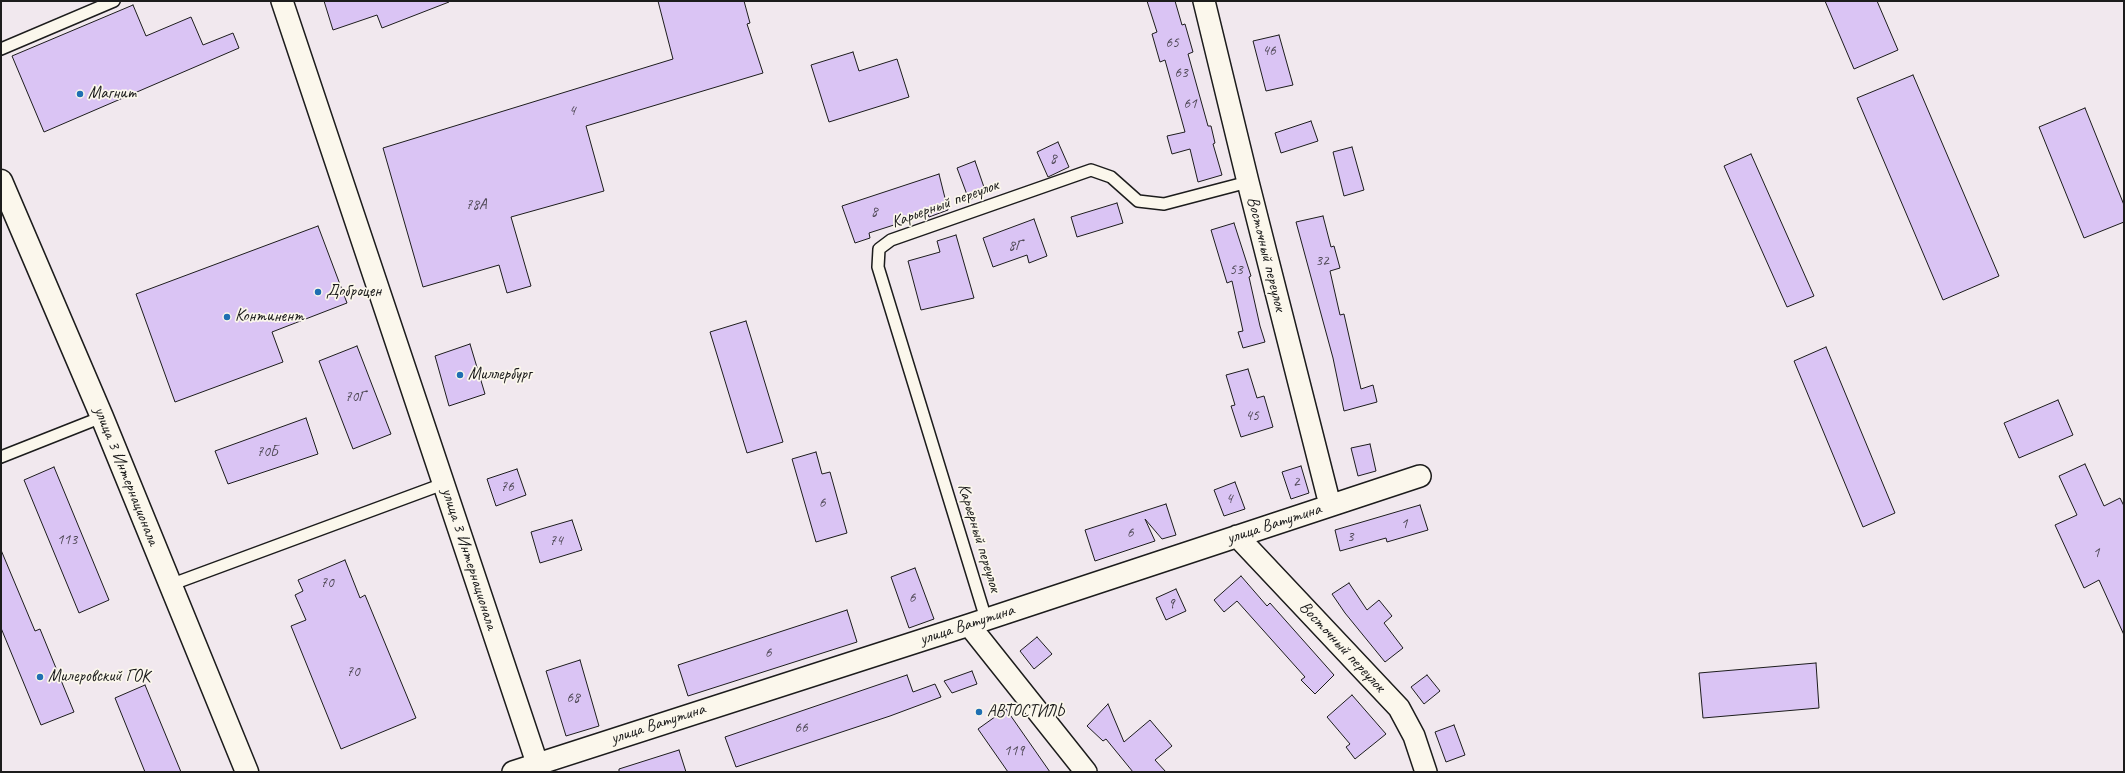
<!DOCTYPE html>
<html>
<head>
<meta charset="utf-8">
<style>
	body { margin:0 }
	#map { position:relative; width:2125px; height:773px; overflow:hidden; background:#f1e8ee; font-family:Caveat,sans-serif }
	canvas { display:block }
	.frame { position:absolute; inset:0; border:2px solid #1c1c1c; pointer-events:none }
</style>
</head>
<body>
<div id="map">
<canvas width="2125" height="773"></canvas>
<div class="frame"></div>
</div>
<script>
const context = document.querySelector('canvas').getContext('2d');
context.lineJoin = 'round';
function fillPath(path, color) { context.fillStyle = color; context.fill(path, 'evenodd'); }
const toPath = rows => new Path2D(rows.map(r => 'M' + r).join(''));
function trace(path, color, width, dash) { context.strokeStyle = color; context.lineWidth = width; context.lineCap = dash ? 'butt' : 'round'; context.setLineDash(dash || []); context.stroke(path); }
function label(font, color, halo, rows, align = 'center') {
  context.font = font + ' Caveat,sans-serif'; context.lineWidth = 3.5; context.setLineDash([]); context.textBaseline = 'middle'; context.strokeStyle = halo; context.fillStyle = color; for (const [text, x, y, turn = 0] of rows) {
    context.save(); context.translate(x, y); context.rotate((+turn || 0) * Math.PI / 180); context.textAlign = isNaN(turn) ? turn : align; if (halo) context.strokeText(text, 0, 0); context.fillText(text, 0, 0); context.restore();
  }
}
const building = toPath([
	[324,1,449,1,449,2,382,28,377,15,333,30,324,1],
	[658,1,744,1,750,23,747,24,763,73,586,126,604,191,511,217,531,286,507,293,499,265,423,287,383,148,673,59,658,1],
	[1147,1,1175,1,1182,25,1185,24,1193,52,1188,54,1208,126,1211,126,1215,143,1213,144,1222,175,1198,182,1190,149,1172,154,1167,136,1185,132,1165,60,1160,62,1152,34,1157,32,1147,1],
	[1825,1,1877,1,1898,50,1854,69,1825,1],
	[133,5,146,36,191,17,203,45,233,33,239,48,44,132,12,56,133,5],
	[1279,35,1293,85,1266,91,1253,41,1279,35],
	[853,52,859,71,897,59,909,97,829,122,811,65,853,52],
	[1913,75,1999,276,1943,300,1857,98,1913,75],
	[2085,108,2124,205,2124,222,2084,238,2039,127,2085,108],
	[1311,121,1318,141,1281,153,1275,133,1311,121],
	[1058,142,1069,167,1048,177,1037,152,1058,142],
	[1352,147,1364,190,1344,196,1333,152,1352,147],
	[1751,154,1814,296,1787,307,1724,166,1751,154],
	[975,161,986,193,969,200,957,168,975,161],
	[939,174,948,210,929,217,928,214,869,233,870,238,855,243,842,206,939,174],
	[1117,203,1123,223,1077,237,1071,217,1117,203],
	[1323,216,1331,247,1334,246,1340,268,1330,271,1340,315,1344,314,1361,389,1373,385,1377,402,1344,411,1333,358,1296,222,1323,216],
	[1034,219,1047,256,1029,263,1027,255,993,267,983,238,1034,219],
	[1234,223,1251,276,1249,277,1260,326,1265,342,1243,348,1238,332,1243,331,1232,281,1227,283,1211,230,1234,223],
	[318,226,347,303,272,332,283,362,175,402,136,294,318,226],
	[956,235,974,298,921,310,908,261,940,252,937,241,956,235],
	[746,321,783,442,747,453,710,332,746,321],
	[470,344,485,394,449,406,435,356,470,344],
	[357,346,391,434,353,449,319,361,357,346],
	[1826,347,1895,513,1863,527,1794,361,1826,347],
	[1248,369,1257,398,1264,396,1273,427,1241,437,1231,406,1235,405,1226,375,1248,369],
	[2058,400,2073,435,2019,458,2004,423,2058,400],
	[306,418,318,454,228,484,215,451,306,418],
	[1370,444,1376,471,1358,476,1351,448,1370,444],
	[816,452,822,474,830,472,847,533,816,542,792,459,816,452],
	[2085,464,2104,506,2120,498,2124,506,2124,635,2099,580,2084,588,2055,525,2077,515,2059,476,2085,464],
	[1301,466,1309,493,1291,499,1282,472,1301,466],
	[54,467,109,600,79,613,24,480,54,467],
	[517,469,526,495,496,506,487,479,517,469],
	[1235,482,1245,509,1224,516,1214,490,1235,482],
	[1166,504,1176,535,1162,539,1145,519,1155,541,1095,561,1085,530,1166,504],
	[1420,505,1428,530,1387,542,1386,538,1340,551,1335,530,1420,505],
	[572,520,582,550,540,563,531,532,572,520],
	[1,550,35,631,40,629,74,712,41,725,1,628,1,550],
	[345,560,360,598,365,595,416,718,341,749,291,626,306,620,295,595,303,591,298,580,345,560],
	[915,568,934,619,909,628,891,577,915,568],
	[1241,576,1267,606,1270,603,1334,675,1315,694,1301,680,1305,677,1237,601,1224,612,1214,600,1241,576],
	[1349,583,1367,610,1379,600,1392,616,1384,623,1403,648,1385,662,1345,613,1332,594,1349,583],
	[1176,589,1186,611,1166,620,1156,598,1176,589],
	[847,610,857,642,688,696,678,665,847,610],
	[1037,637,1052,654,1034,669,1020,651,1037,637],
	[580,660,599,726,566,736,546,671,580,660],
	[1816,663,1819,708,1703,718,1699,673,1816,663],
	[972,671,977,684,952,693,944,681,972,671],
	[907,675,913,692,935,684,941,697,890,716,736,767,725,737,907,675],
	[1427,675,1440,691,1424,704,1411,687,1427,675],
	[145,685,181,772,145,772,115,698,145,685],
	[1352,695,1386,734,1355,759,1346,747,1350,744,1327,717,1352,695],
	[1108,704,1124,742,1150,720,1172,746,1155,760,1166,772,1133,772,1106,739,1103,741,1087,726,1108,704],
	[1006,709,1050,772,1008,772,978,729,1006,709],
	[1454,725,1465,755,1446,762,1435,732,1454,725],
	[679,750,686,772,619,772,619,769,679,750]
]);
fillPath(building, '#dac4f4');
trace(building, '#1c1c1c', 1);
const service = toPath([
	[1,49,114,1],
	[1,457,102,417],
	[170,585,443,484],
	[986,619,878,267,879,249,891,240,1091,170,1111,177,1138,201,1164,204,1248,182]
]);
const minor = toPath([
	[282,1,537,763],
	[1204,1,1248,182,1330,505],
	[1237,536,1399,708,1414,736,1426,772],
	[969,625,1086,772],
	[513,772,969,625,1420,476]
]);
const secondary = toPath([
	[1,181,102,417,247,772]
]);
trace(service, '#1c1c1c', 14);
trace(minor, '#1c1c1c', 24);
trace(secondary, '#1c1c1c', 25);
trace(service, '#fbf7ec', 11);
trace(minor, '#fbf7ec', 21);
trace(secondary, '#fbf7ec', 22);
for (const [x, y, r, color] of [
	[80,94,4,"#1f6fb2"],
	[318,292,4,"#1f6fb2"],
	[227,317,4,"#1f6fb2"],
	[460,375,4,"#1f6fb2"],
	[40,677,4,"#1f6fb2"],
	[979,712,4,"#1f6fb2"]
]) { const dot = new Path2D(); dot.arc(x, y, r, 0, 2 * Math.PI); context.fillStyle = color; context.fill(dot); trace(dot, '#fbf7ec', 1.5); }
label('15px', '#4c4652', null, [
	["65",1172,43],
	["46",1269,51],
	["63",1181,73],
	["61",1190,104],
	["4",572,111],
	["8",1053,159],
	["78А",476,205],
	["8",874,212],
	["8Г",1015,246],
	["32",1322,261],
	["53",1236,270],
	["70Г",355,397],
	["45",1252,416],
	["70Б",267,452],
	["2",1296,482],
	["76",507,487],
	["4",1229,499],
	["6",822,503],
	["1",1404,524],
	["6",1130,533],
	["3",1350,537],
	["113",67,540],
	["74",556,541],
	["1",2096,553],
	["70",327,583],
	["6",912,598],
	["9",1171,604],
	["6",768,653],
	["70",353,672],
	["68",573,698],
	["66",801,728],
	["119",1014,751]
]);
label('17px', '#1c1c1c', '#fbf7ec', [
	["Магнит",88,94],
	["Доброцен",326,292],
	["Континент",235,317],
	["Миллербург",468,375],
	["Милеровский ГОК",48,677],
	["АВТОСТИЛЬ",987,712]
], 'left');
label('17px', '#1c1c1c', '#fbf7ec', [
	["Карьерный переулок",945,204,-20],
	["Восточный переулок",1266,254,76],
	["улица 3 Интернационала",126,476,68],
	["улица Ватутина",1274,524,-18],
	["Карьерный переулок",979,538,73],
	["улица 3 Интернационала",469,559,72],
	["улица Ватутина",967,625,-18],
	["Восточный переулок",1342,647,47],
	["улица Ватутина",658,724,-18]
]);
</script>
</body>
</html>
